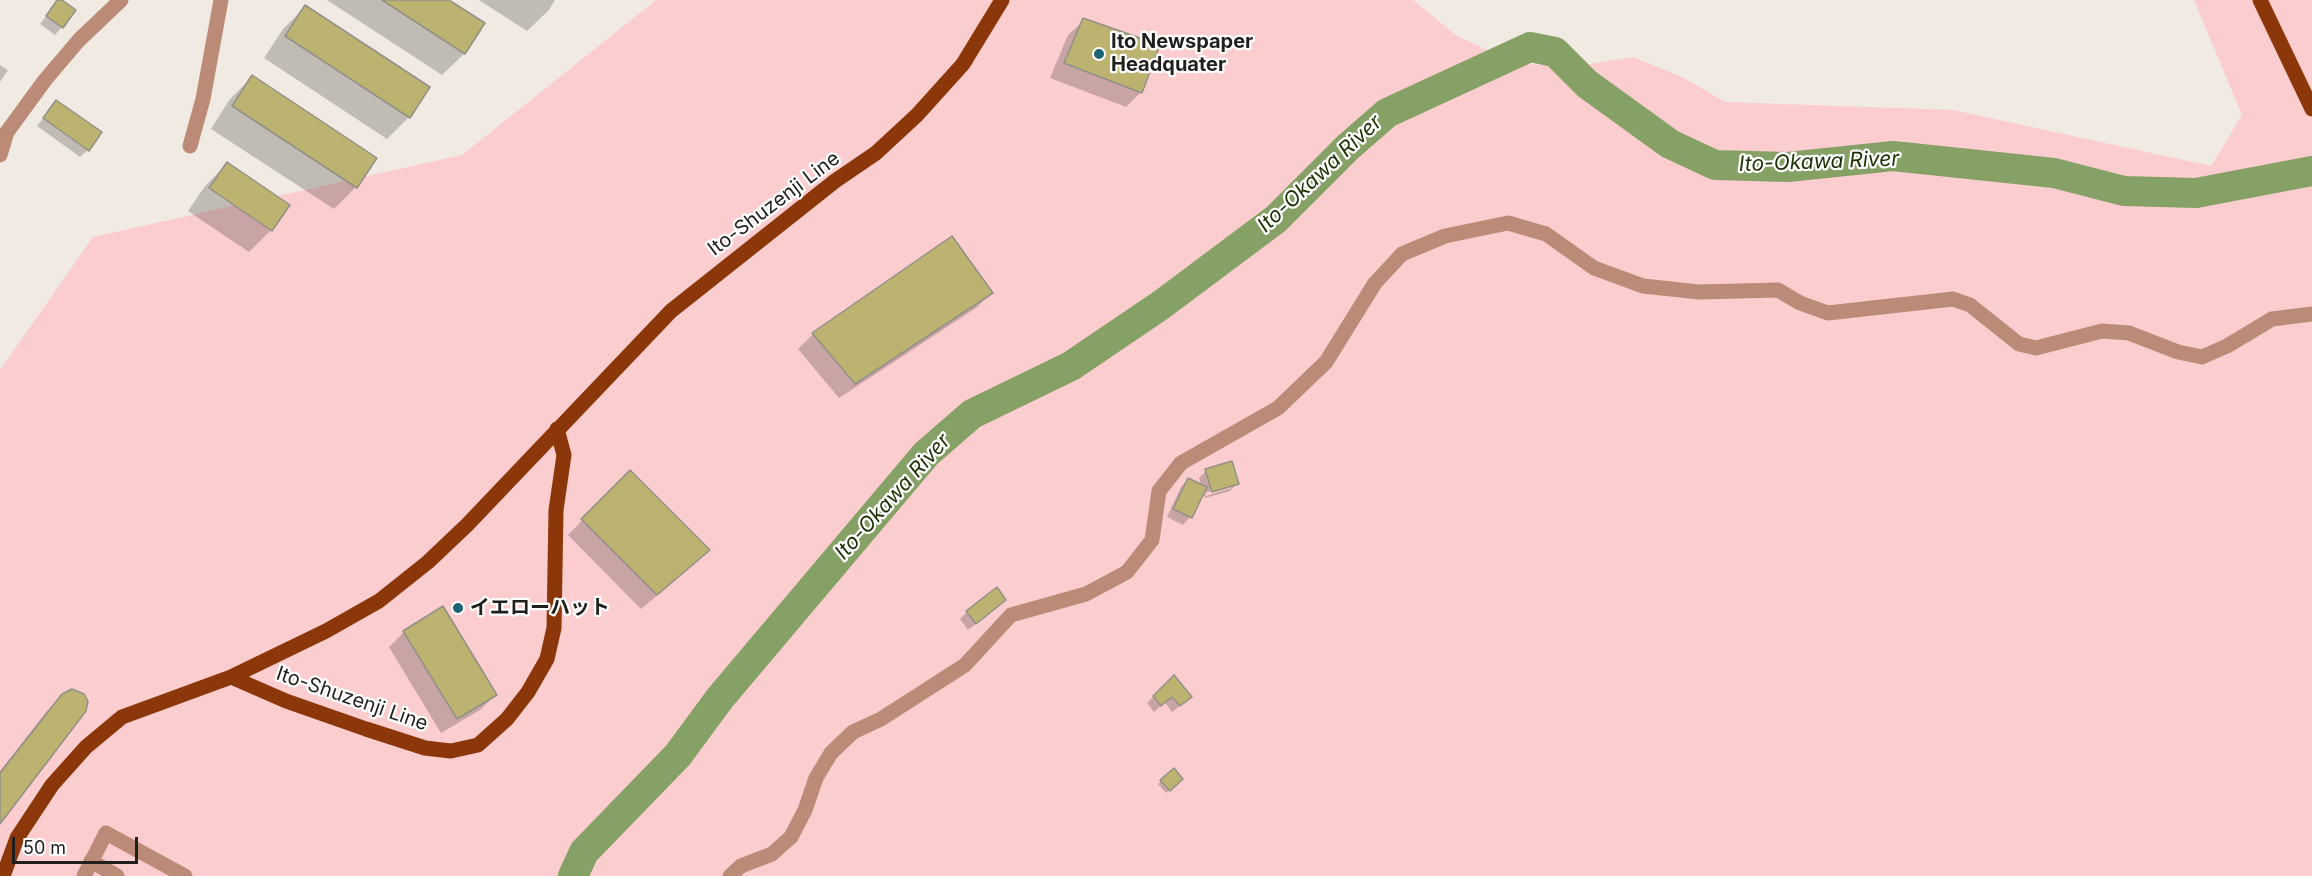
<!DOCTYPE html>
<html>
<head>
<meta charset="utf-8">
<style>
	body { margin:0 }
	#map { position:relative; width:2312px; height:876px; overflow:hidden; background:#f1eae2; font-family:Inter,sans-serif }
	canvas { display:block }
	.scale { position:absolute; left:12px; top:837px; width:126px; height:27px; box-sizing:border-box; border:3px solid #211f1c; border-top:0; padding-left:8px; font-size:18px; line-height:21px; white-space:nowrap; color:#211f1c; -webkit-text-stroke:4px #fff; paint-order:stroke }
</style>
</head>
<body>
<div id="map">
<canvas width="2312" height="876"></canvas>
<div class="scale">50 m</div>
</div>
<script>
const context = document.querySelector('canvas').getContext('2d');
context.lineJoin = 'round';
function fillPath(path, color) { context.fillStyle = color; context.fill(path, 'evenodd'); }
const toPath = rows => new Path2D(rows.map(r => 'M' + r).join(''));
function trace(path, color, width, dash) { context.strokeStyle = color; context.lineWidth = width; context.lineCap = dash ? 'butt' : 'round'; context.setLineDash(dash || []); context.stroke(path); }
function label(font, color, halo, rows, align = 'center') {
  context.font = font + ' Inter,"Noto Sans JP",sans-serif'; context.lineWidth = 4.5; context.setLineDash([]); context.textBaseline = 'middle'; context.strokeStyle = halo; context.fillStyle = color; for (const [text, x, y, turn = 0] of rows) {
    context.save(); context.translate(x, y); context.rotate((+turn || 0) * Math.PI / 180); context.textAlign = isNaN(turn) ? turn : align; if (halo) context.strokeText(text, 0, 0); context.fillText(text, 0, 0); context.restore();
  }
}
fillPath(toPath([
	[656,0,1413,0,1457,36,1517,64,1578,66,1633,57,1684,78,1725,102,1953,110,2211,166,2242,115,2194,0,2312,0,2312,876,0,876,0,370,93,237,462,155]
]), '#fbcdcf');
fillPath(toPath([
	[58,0,62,27,55,35,40,24],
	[327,0,446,0,483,24,464,54,442,75],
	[479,0,555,0,549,10,527,31],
	[305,7,409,117,387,139,264,58,283,29],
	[1084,20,1141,92,1126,107,1050,78,1068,35],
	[0,65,8,70,0,82],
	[252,77,356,187,334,209,211,129,230,99],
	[57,101,88,150,80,157,37,126],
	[227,164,288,205,271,230,249,252,188,211,205,186],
	[952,238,991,293,976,308,839,398,798,349,813,334],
	[1206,471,1237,483,1230,491,1205,498,1203,492,1190,517,1183,525,1167,517,1181,487,1188,479,1201,485,1199,478],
	[1231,485,1231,488,1206,496,1205,493],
	[630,472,693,565,641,609,568,535],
	[997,607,968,630,960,619,967,612],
	[404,632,495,695,480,710,441,733,389,647],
	[1174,677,1183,703,1172,712,1165,702,1154,712,1147,703],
	[63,695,0,822,0,771,47,711],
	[1173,770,1181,779,1166,793,1158,784]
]), '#0003');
trace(toPath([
	[573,876,584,852,678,755,720,698,926,454,972,414,1071,366,1161,305,1276,219,1348,147,1387,113,1530,47,1555,52,1587,84,1670,144,1715,165,1788,167,1893,156,2054,173,2124,191,2196,193,2312,171]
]), '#85a166', 30);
const building = toPath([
	[57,0,62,0,76,10,63,28,46,16,57,0],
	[382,0,449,0,485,23,465,54,382,0],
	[305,5,430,87,410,118,285,36,305,5],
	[1083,18,1160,45,1142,93,1064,63,1083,18],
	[252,75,377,158,357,188,232,106,252,75],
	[56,100,102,132,89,151,43,118,56,100],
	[227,162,290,205,272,231,209,188,227,162],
	[952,236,993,293,855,384,812,333,952,236],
	[1232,461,1239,484,1212,492,1205,469,1232,461],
	[630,470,710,550,657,595,581,519,630,470],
	[1188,478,1207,487,1192,518,1173,509,1188,478],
	[997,587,1006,600,976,624,966,611,997,587],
	[443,606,497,695,457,719,403,631,443,606],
	[1174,675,1192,697,1180,706,1172,697,1161,706,1153,696,1174,675],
	[72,689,84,694,88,701,86,711,0,824,0,773,62,694,72,689],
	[1174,768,1183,779,1170,791,1160,780,1174,768]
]);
fillPath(building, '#bdb370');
trace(building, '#929188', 1.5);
trace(toPath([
	[190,146,203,99,221,0],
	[0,155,7,132,45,80,79,40,121,0],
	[91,861,117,876],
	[84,876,106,833,185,876],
	[730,876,741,866,772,854,791,837,805,810,816,778,831,753,853,732,881,719,965,665,1011,615,1086,594,1127,572,1152,540,1159,491,1181,463,1278,408,1326,362,1375,283,1402,254,1445,236,1508,223,1546,234,1594,268,1643,286,1699,292,1778,290,1800,303,1828,313,1953,299,1970,305,2019,344,2036,348,2102,331,2129,333,2178,352,2202,357,2227,346,2272,319,2312,314]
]), '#bc8b77', 15);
trace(toPath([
	[2260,0,2312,109],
	[231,677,286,701,366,729,425,748,451,751,478,745,507,719,528,692,547,659,554,628,556,510,564,455,557,429],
	[3,876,17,838,52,785,86,747,122,717,231,677,326,631,379,601,428,562,467,525,671,311,835,181,876,153,917,115,963,64,1002,0]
]), '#8b3709', 15);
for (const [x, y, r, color] of [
	[1099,54,6,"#1c6473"],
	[458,608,6,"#1c6473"]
]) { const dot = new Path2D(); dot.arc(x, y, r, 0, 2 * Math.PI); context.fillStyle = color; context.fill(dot); trace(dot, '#fff', 2); }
label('bold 20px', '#211f1c', '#fff', [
	["Ito Newspaper",1111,42],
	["Headquater",1111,65],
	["イエローハット",470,608]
], 'left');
label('20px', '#211f1c', '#fff', [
	["Ito-Shuzenji Line",774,204,-37],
	["Ito-Shuzenji Line",352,699,19]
]);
label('italic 21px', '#1f3104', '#fff', [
	["Ito-Okawa River",1819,162,-2],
	["Ito-Okawa River",1320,174,-43],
	["Ito-Okawa River",893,497,-48]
]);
</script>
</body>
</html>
